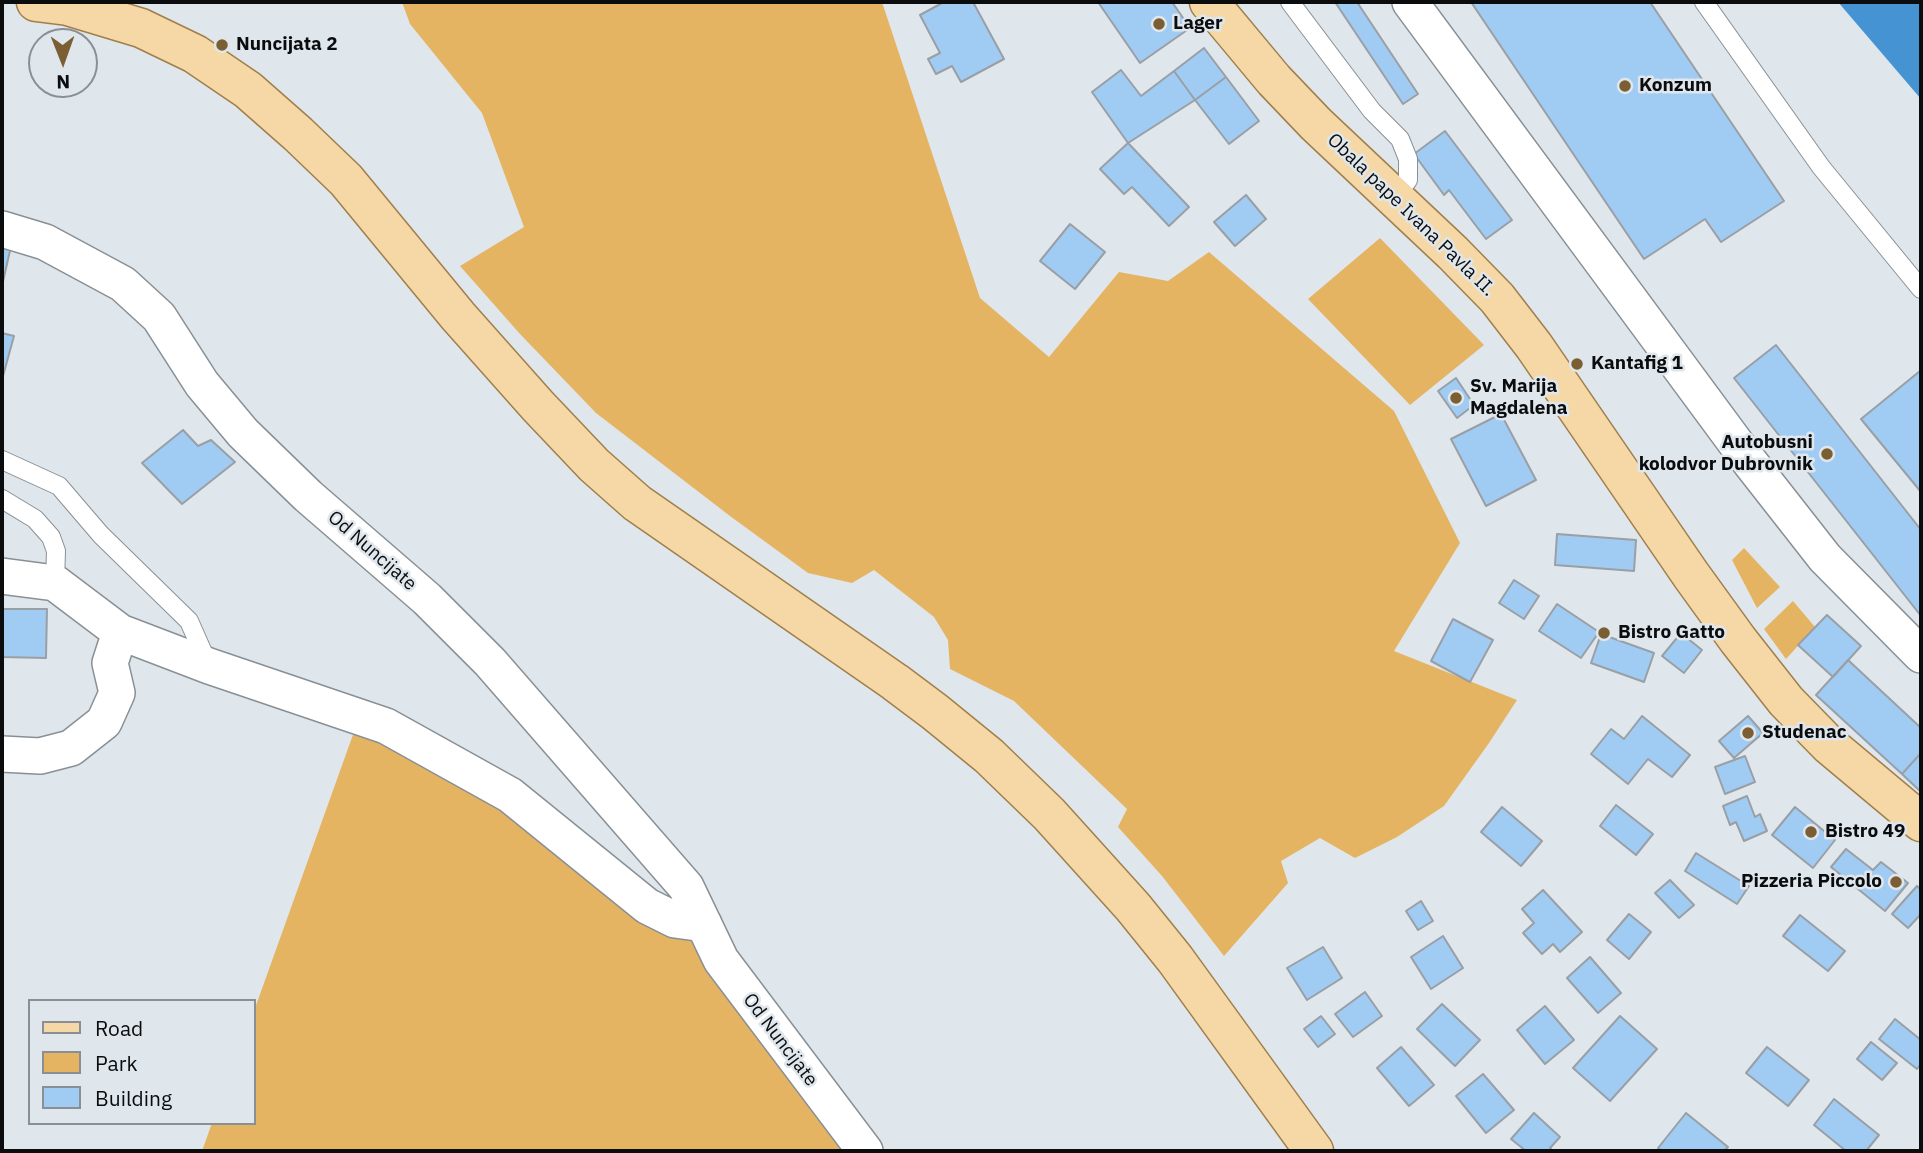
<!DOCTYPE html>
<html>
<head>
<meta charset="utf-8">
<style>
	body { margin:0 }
	#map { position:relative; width:1923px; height:1153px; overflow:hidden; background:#dfe6ec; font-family:"IBM Plex Sans",sans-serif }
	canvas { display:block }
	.frame { position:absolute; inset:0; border:4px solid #0a0c0e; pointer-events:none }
	.legend { position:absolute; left:28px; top:999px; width:228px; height:126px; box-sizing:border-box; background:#dfe6ec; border:2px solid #8a8f93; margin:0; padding:9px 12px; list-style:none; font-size:21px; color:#0a0c0e }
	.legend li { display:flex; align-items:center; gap:14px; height:35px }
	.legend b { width:35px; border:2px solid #8a8f93 }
	.north { position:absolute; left:28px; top:28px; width:70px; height:70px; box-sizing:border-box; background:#dfe6ec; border:2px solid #8a8f93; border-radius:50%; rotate:179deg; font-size:19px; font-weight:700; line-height:28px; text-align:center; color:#0a0c0e }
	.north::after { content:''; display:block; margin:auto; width:24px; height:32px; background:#7b5f32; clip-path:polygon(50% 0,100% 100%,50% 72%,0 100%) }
</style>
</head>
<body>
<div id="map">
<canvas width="1923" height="1153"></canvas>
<div class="frame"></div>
<ul class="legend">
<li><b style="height:9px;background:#f6d7a6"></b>Road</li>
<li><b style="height:19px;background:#e5b463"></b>Park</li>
<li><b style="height:19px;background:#a0ccf4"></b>Building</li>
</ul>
<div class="north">N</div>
</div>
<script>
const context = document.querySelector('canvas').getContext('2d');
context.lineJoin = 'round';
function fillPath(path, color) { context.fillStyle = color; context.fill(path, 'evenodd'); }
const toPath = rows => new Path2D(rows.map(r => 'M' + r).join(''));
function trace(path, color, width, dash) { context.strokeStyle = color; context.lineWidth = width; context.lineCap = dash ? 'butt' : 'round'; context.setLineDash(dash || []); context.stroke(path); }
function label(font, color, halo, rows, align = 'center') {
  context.font = font + ' "IBM Plex Sans",sans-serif'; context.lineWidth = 5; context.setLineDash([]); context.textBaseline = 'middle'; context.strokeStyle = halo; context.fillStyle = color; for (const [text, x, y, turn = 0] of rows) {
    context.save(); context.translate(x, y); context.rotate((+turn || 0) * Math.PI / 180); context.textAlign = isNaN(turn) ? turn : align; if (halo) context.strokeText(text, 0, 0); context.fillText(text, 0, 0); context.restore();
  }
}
fillPath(toPath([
	[402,2,882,2,980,298,1049,357,1119,272,1168,281,1209,252,1394,411,1460,543,1394,651,1517,700,1489,743,1444,806,1397,837,1355,858,1320,838,1281,861,1288,883,1224,956,1162,876,1118,827,1127,809,1014,701,950,669,948,640,934,617,874,570,852,583,808,573,730,516,596,413,520,334,460,266,524,227,482,113,410,24],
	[1380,238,1484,345,1410,405,1308,299],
	[1744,548,1780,587,1757,608,1732,560],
	[1793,601,1815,627,1786,659,1764,629],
	[355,729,443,771,687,935,703,949,847,1151,202,1151,212,1123,254,1123,254,1011]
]), '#e5b463');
fillPath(toPath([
	[1838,2,1921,2,1921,99]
]), '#4593d2');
const building = toPath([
	[944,2,973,2,1004,59,961,82,952,66,936,74,928,59,940,53,920,15,944,2],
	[1098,2,1172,2,1190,28,1140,63,1098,2],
	[1335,2,1357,2,1418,94,1403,104,1335,2],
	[1471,2,1650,2,1784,201,1721,242,1705,219,1644,259,1471,2],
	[1204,48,1226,77,1195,100,1174,71,1204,48],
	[1121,70,1141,96,1174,71,1195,100,1128,143,1092,92,1121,70],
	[1226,77,1259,121,1229,144,1195,100,1226,77],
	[1445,131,1512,220,1486,239,1449,190,1444,195,1414,154,1445,131],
	[1128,143,1189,207,1169,226,1132,187,1124,194,1100,169,1128,143],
	[1246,195,1266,219,1235,246,1214,222,1246,195],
	[1070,224,1105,252,1075,289,1040,261,1070,224],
	[2,229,14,233,2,286,2,229],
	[2,333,14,336,3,376,2,375,2,333],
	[1776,345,1921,530,1921,616,1734,378,1776,345],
	[1920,371,1921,373,1921,492,1861,419,1920,371],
	[1456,378,1474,405,1457,418,1438,391,1456,378],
	[1501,414,1536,480,1486,506,1451,439,1501,414],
	[183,430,198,446,211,440,235,462,182,504,142,463,183,430],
	[1557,534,1636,540,1634,571,1555,565,1557,534],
	[1514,580,1539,596,1524,619,1499,603,1514,580],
	[1557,604,1599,632,1581,658,1539,631,1557,604],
	[2,609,47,609,46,658,2,657,2,609],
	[1827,615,1861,646,1833,677,1798,645,1827,615],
	[1453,619,1493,640,1470,682,1431,661,1453,619],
	[1681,633,1702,650,1684,673,1662,656,1681,633],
	[1601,634,1654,653,1644,682,1591,663,1601,634],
	[1848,660,1921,728,1921,753,1902,774,1816,695,1848,660],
	[1642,716,1690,755,1672,777,1648,759,1628,784,1591,754,1611,729,1624,739,1642,716],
	[1748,716,1763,733,1734,758,1719,741,1748,716],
	[1921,753,1921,792,1902,774,1921,753],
	[1745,756,1755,782,1725,794,1715,767,1745,756],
	[1747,796,1755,817,1760,814,1767,831,1744,841,1736,822,1730,825,1723,806,1747,796],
	[1616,805,1653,834,1636,855,1600,826,1616,805],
	[1502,807,1542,841,1521,866,1481,832,1502,807],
	[1795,807,1835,840,1813,868,1772,835,1795,807],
	[1846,849,1873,870,1881,862,1908,883,1885,911,1831,867,1846,849],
	[1696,853,1749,886,1737,904,1685,871,1696,853],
	[1670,880,1694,905,1679,918,1655,893,1670,880],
	[1917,886,1921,890,1921,914,1908,928,1892,914,1917,886],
	[1543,890,1582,932,1560,952,1553,944,1542,954,1523,933,1534,923,1522,909,1543,890],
	[1421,901,1433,921,1418,930,1406,911,1421,901],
	[1629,914,1651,932,1629,959,1607,940,1629,914],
	[1800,915,1845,951,1828,971,1783,936,1800,915],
	[1443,936,1463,968,1431,989,1411,957,1443,936],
	[1323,947,1342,978,1307,1000,1287,968,1323,947],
	[1590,957,1621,993,1598,1013,1567,978,1590,957],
	[1365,992,1382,1016,1353,1037,1335,1014,1365,992],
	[1442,1004,1480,1040,1455,1066,1417,1029,1442,1004],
	[1545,1006,1574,1040,1545,1064,1517,1030,1545,1006],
	[1321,1016,1335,1034,1318,1047,1304,1029,1321,1016],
	[1620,1016,1657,1049,1610,1101,1573,1068,1620,1016],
	[1895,1019,1921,1040,1921,1064,1917,1069,1879,1039,1895,1019],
	[1871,1042,1897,1063,1882,1080,1857,1059,1871,1042],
	[1401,1047,1434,1085,1409,1106,1377,1068,1401,1047],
	[1767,1047,1809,1080,1788,1106,1746,1073,1767,1047],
	[1483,1074,1514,1110,1486,1133,1456,1096,1483,1074],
	[1834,1099,1879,1135,1866,1151,1846,1151,1814,1125,1834,1099],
	[1534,1113,1560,1137,1550,1148,1553,1151,1526,1151,1511,1139,1534,1113],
	[1686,1113,1728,1147,1724,1151,1662,1151,1658,1148,1686,1113]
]);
fillPath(building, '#a0ccf4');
trace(building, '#999fa5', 2);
const service = toPath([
	[1290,2,1372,111,1400,139,1408,159,1408,180,1394,198],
	[1704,2,1821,167,1921,289],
	[2,460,59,486,101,535,189,621,208,664],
	[2,499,35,519,51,537,56,551,55,583]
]);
const minor = toPath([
	[1410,2,1749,461,1825,558,1921,655],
	[2,229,45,242,123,284,159,317,202,384,243,433,308,496,427,599,490,662,686,887,721,960,865,1151],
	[2,576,55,583,120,632,209,666,386,726,510,795,647,906,675,920,704,924],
	[2,754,40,756,71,748,104,722,117,693,110,663,120,632]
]);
const primary = toPath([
	[36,2,68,6,141,28,195,54,248,90,298,134,346,180,458,316,538,406,594,465,637,503,895,682,935,712,989,756,1049,814,1133,907,1175,959,1314,1151],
	[1209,2,1274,80,1316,124,1453,253,1497,298,1534,346,1691,575,1738,640,1786,701,1829,745,1921,822]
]);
trace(service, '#899095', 20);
trace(minor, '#899095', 38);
trace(primary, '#a07f4a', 41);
trace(service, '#fff', 18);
trace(minor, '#fff', 35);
trace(primary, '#f6d7a6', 38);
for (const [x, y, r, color] of [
	[1159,24,7,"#7b5f32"],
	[222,45,7,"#7b5f32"],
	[1625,86,7,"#7b5f32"],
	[1577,364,7,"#7b5f32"],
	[1456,398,7,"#7b5f32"],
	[1827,454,7,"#7b5f32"],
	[1604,633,7,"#7b5f32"],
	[1748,733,7,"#7b5f32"],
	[1811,832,7,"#7b5f32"],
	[1896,882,7,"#7b5f32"]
]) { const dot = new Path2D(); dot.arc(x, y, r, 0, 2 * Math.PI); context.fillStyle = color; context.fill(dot); trace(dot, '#dfe6ec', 2.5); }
label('bold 19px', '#0a0c0e', '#dfe6ec', [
	["Lager",1173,24],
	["Nuncijata 2",236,45],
	["Konzum",1639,86],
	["Kantafig 1",1591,364],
	["Sv. Marija",1470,387],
	["Magdalena",1470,409],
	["Autobusni",1813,443,"right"],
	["kolodvor Dubrovnik",1813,465,"right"],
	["Bistro Gatto",1618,633],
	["Studenac",1762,733],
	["Bistro 49",1825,832],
	["Pizzeria Piccolo",1882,882,"right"]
], 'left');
label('19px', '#0a0c0e', '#dfe6ec', [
	["Obala pape Ivana Pavla II.",1411,215,44],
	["Od Nuncijate",372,551,41],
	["Od Nuncijate",780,1040,53]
]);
</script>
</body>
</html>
